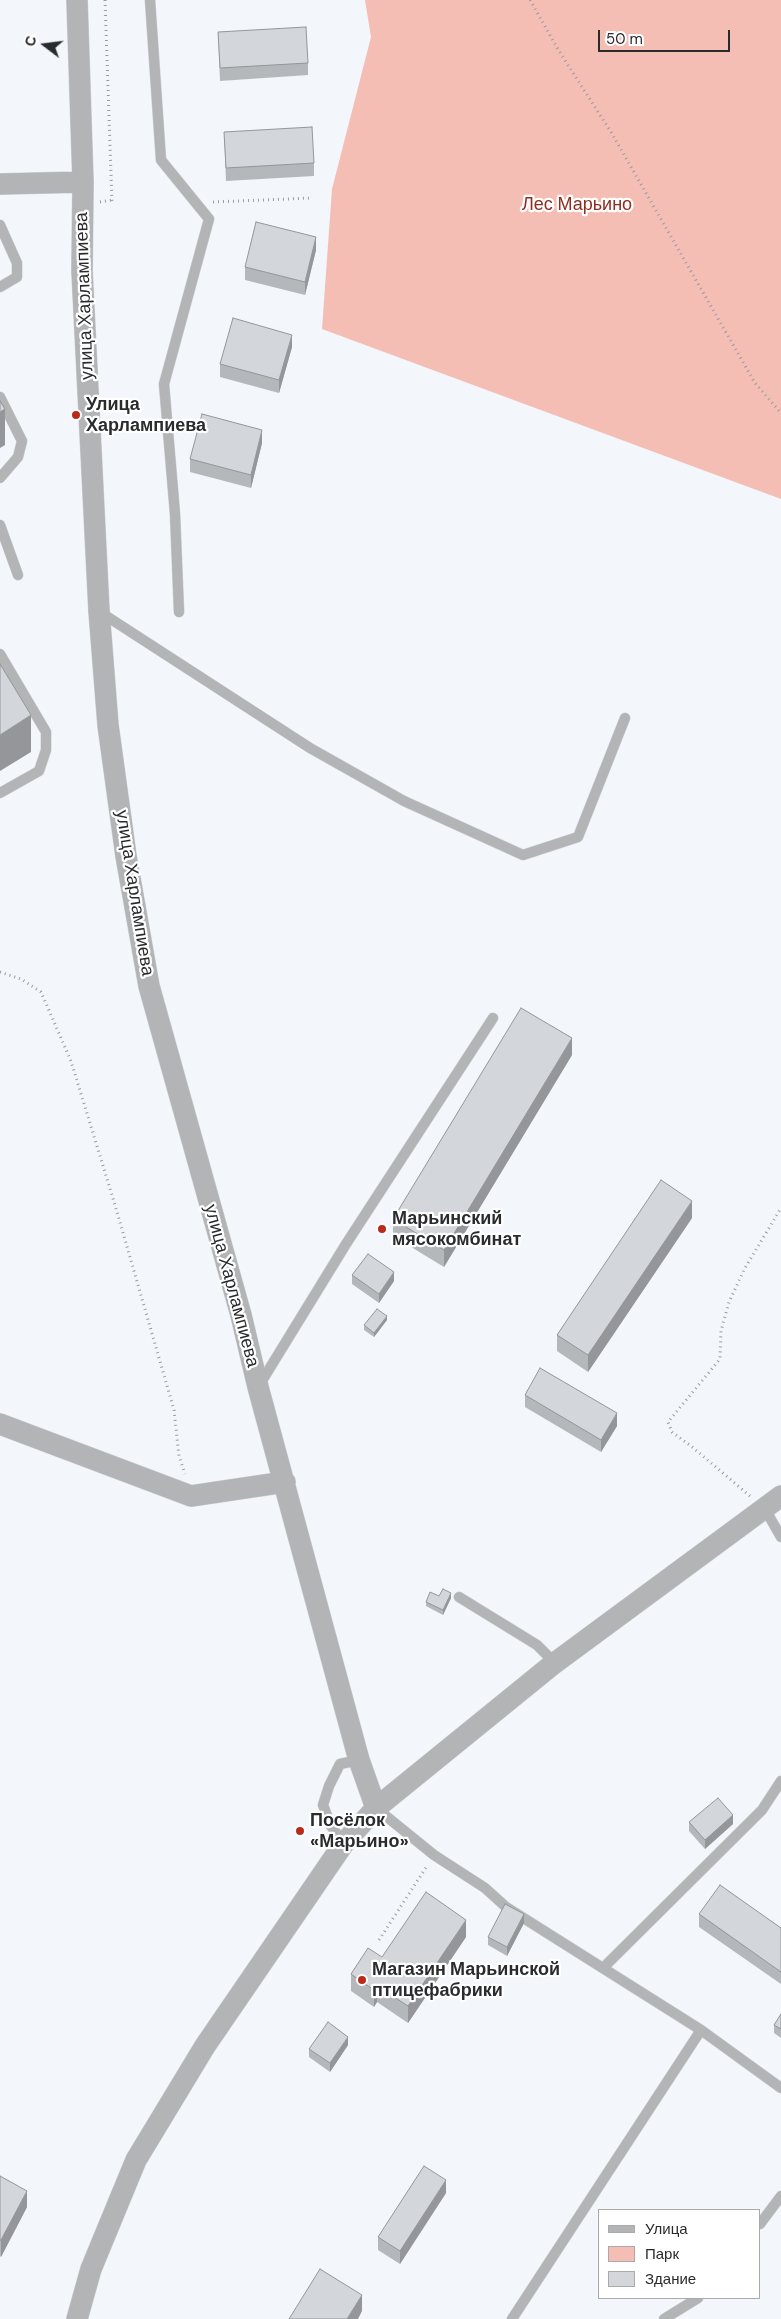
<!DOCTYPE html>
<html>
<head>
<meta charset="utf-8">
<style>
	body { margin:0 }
	#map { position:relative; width:781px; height:2319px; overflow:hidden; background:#f3f6fb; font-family:"DM Sans",sans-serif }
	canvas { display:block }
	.legend { position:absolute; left:598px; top:2209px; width:162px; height:90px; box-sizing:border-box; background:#fff; border:1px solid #aaaaab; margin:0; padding:6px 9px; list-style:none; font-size:15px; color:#2a2b2d }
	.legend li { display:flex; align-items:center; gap:10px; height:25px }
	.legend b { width:25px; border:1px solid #aaaaab }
	.north { position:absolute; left:20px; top:20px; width:50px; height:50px; -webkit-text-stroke:4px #fff; paint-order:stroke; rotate:285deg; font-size:14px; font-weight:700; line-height:20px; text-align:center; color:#2a2b2d }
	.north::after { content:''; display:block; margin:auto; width:18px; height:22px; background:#2a2b2d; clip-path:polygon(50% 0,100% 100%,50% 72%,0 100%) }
	.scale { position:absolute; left:598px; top:30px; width:132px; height:22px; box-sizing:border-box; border:2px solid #2a2b2d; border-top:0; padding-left:6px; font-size:15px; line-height:18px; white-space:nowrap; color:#2a2b2d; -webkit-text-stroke:4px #fff; paint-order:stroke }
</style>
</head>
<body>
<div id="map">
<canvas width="781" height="2319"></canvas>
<ul class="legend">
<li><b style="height:6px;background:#b2b4b6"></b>Улица</li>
<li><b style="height:14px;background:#f4beb4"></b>Парк</li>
<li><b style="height:14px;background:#d3d6da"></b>Здание</li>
</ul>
<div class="north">С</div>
<div class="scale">50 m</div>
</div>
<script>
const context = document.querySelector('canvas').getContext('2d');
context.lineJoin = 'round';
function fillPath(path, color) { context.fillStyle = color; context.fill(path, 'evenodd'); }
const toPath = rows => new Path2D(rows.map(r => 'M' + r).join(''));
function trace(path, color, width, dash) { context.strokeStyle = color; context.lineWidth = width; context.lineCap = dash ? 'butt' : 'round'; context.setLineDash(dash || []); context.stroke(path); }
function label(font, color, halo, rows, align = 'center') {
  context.font = font + ' "DM Sans",sans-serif'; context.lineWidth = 4.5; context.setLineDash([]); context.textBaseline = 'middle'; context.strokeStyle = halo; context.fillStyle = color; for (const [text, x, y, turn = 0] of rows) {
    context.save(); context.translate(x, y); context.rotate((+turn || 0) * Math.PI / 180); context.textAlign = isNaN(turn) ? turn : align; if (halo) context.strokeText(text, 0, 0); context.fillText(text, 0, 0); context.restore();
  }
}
fillPath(toPath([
	[365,0,781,0,781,499,322,329,332,189,371,37]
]), '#f4beb4');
const service = toPath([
	[150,0,161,160,209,219,164,384,175,514,179,612],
	[0,225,17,263,17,277,0,287],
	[0,397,22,441,18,457,0,478],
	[0,525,18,575],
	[100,612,310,748,404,801,523,855,578,837,625,718],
	[0,654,46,732,46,750,39,771,0,793],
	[260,1384,346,1244,493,1018],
	[765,1509,781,1537],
	[459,1597,537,1645,550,1658,552,1665],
	[376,1808,434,1855,485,1888,506,1907,701,2030,781,2088],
	[344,1843,331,1826,323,1805,329,1786,340,1764,359,1760],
	[604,1967,762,1810,781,1781],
	[760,2224,781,2196],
	[512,2319,701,2030],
	[664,2319,698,2298]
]);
const minor = toPath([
	[77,0,83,182,82,271,99,611,108,725,126,856,149,986,241,1315,258,1387,359,1760,376,1808],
	[0,184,83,182],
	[0,1424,191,1496,285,1482],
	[77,2319,91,2269,136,2160,205,2046,344,1843,376,1808,552,1665,781,1496]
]);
trace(service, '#cfd1d6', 11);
trace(minor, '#cfd1d6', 22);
trace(toPath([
	[105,0,112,203],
	[530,0,559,51,611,132,755,383,781,413],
	[100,202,112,200],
	[213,202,312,198],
	[0,972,21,979,41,992,71,1061,115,1205,174,1410,179,1456,185,1474],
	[750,1496,691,1446,672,1432,668,1422,720,1359,721,1331,729,1302,745,1268,781,1208],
	[379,1940,427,1866]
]), '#999b9f', 3, [1, 4]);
trace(service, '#b2b4b6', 10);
trace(minor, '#b2b4b6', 21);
fillPath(toPath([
	[218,32,308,63,308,75,220,81],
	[224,132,314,163,314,176,226,181],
	[316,250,305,295,245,280,245,267],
	[292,347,279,393,220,377,220,364],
	[262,443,251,488,190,472,190,459],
	[572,1055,444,1267,393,1236,393,1219],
	[692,1218,588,1372,557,1351,557,1335],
	[352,1275,394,1281,379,1303,352,1284],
	[387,1320,374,1337,364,1330,364,1325],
	[525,1395,617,1426,601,1452,525,1407],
	[439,1596,451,1598,443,1615,426,1606,426,1602],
	[689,1822,733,1824,705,1849,689,1831],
	[699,1914,781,1928,781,1984,699,1927],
	[524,1923,507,1956,488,1945,488,1937],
	[466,1937,408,2023,377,2002,374,2007,351,1991,351,1974,382,1957],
	[781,2014,781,2038,774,2033,774,2025],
	[348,2045,330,2072,309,2057,309,2049],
	[0,2176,27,2207,1,2257,0,2256],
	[446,2193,400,2264,378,2250,378,2237]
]), '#b5b8bb');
fillPath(toPath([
	[316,237,316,250,305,295,305,282],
	[292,335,292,347,279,393,279,380],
	[5,409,5,445,0,448,0,412],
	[262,430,262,443,251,488,251,475],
	[31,715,31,752,0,771,0,735],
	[572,1038,572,1055,444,1267,444,1250],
	[692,1201,692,1218,588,1372,588,1355],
	[394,1272,394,1281,379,1303,379,1294],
	[387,1316,387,1320,374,1337,374,1333],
	[617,1413,617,1426,601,1452,601,1440],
	[451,1593,451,1598,443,1615,443,1610],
	[733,1815,733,1824,705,1849,705,1840],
	[524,1914,524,1923,507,1956,507,1947],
	[466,1920,466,1937,408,2023,408,2006],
	[377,1986,377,2002,374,2007,374,1990],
	[348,2037,348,2045,330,2072,330,2063],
	[446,2180,446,2193,400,2264,400,2251],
	[27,2191,27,2207,1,2257,1,2240],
	[362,2295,362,2311,358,2319,347,2319]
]), '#949699');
const building = toPath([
	[306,27,308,63,220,68,218,32,306,27],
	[312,127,314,163,226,168,224,132,312,127],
	[256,222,316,237,305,282,245,267,256,222],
	[233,318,292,335,279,380,220,364,233,318],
	[0,401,5,409,0,412,0,401],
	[202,414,262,430,251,475,190,459,202,414],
	[0,664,31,715,0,735,0,664],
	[521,1008,572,1038,444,1250,393,1219,521,1008],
	[661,1180,692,1201,588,1355,557,1335,661,1180],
	[368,1254,394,1272,379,1294,352,1275,368,1254],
	[377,1309,387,1316,374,1333,364,1325,377,1309],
	[540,1368,617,1413,601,1440,525,1395,540,1368],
	[443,1589,451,1593,443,1610,426,1602,430,1592,439,1596,443,1589],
	[718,1798,733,1815,705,1840,689,1822,718,1798],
	[720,1885,781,1928,781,1972,699,1914,720,1885],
	[426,1892,466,1920,408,2006,377,1986,374,1990,351,1974,368,1948,382,1957,426,1892],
	[505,1904,524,1914,507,1947,488,1937,505,1904],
	[781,2014,781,2029,774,2025,781,2014],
	[328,2022,348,2037,330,2063,309,2049,328,2022],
	[424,2166,446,2180,400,2251,378,2237,424,2166],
	[0,2176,27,2191,1,2240,0,2240,0,2176],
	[320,2269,362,2295,347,2319,289,2319,320,2269]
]);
fillPath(building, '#d3d6da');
trace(building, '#949699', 1);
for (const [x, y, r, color] of [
	[76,415,5,"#b82b1a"],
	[382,1229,5,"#b82b1a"],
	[300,1831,5,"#b82b1a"],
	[362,1980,5,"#b82b1a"]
]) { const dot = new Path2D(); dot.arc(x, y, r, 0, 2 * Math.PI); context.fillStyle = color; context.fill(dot); trace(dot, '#fff', 2); }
label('18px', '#8f2c1f', '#fff', [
	["Лес Марьино",577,205]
]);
label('18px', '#2a2b2d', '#fff', [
	["улица Харлампиева",85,296,-92],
	["улица Харлампиева",134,893,81],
	["улица Харлампиева",231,1286,75]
]);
label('bold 18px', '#2a2b2d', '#fff', [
	["Улица",86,405],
	["Харлампиева",86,426],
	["Марьинский",392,1219],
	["мясокомбинат",392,1240],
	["Посёлок",310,1821],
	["«Марьино»",310,1842],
	["Магазин Марьинской",372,1970],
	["птицефабрики",372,1991]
], 'left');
</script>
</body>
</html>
